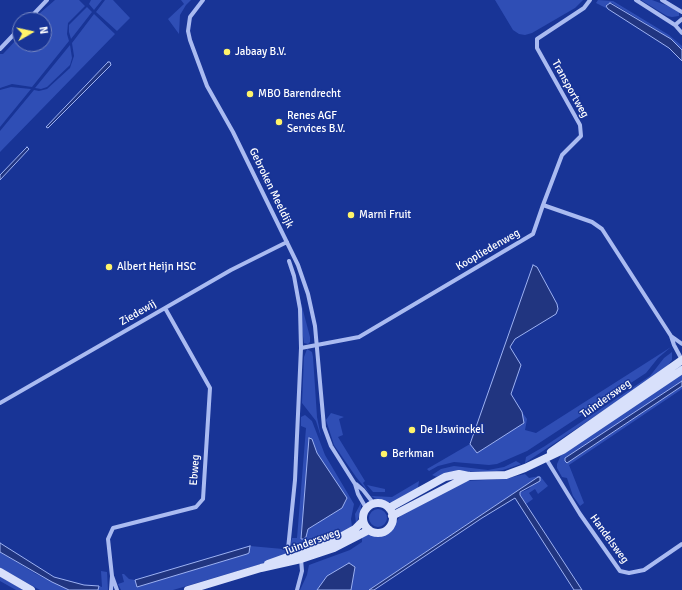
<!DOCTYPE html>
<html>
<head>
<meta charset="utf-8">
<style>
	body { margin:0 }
	#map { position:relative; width:682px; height:590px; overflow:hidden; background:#183496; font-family:Signika,sans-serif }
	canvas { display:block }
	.north { position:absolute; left:12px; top:12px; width:40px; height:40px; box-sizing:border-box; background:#183496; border:1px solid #7485c0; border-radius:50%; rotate:81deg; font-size:11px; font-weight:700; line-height:16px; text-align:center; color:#fff }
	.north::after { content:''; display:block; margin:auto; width:14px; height:18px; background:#fff46a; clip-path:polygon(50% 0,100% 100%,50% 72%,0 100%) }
</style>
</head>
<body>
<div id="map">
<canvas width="682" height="590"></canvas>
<div class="north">N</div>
</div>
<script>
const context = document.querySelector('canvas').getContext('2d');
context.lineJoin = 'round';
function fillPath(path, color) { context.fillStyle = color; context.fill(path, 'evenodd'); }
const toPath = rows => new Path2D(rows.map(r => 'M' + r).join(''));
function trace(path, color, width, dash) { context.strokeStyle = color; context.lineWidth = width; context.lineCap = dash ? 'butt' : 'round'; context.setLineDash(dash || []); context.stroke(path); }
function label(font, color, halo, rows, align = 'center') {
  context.font = font + ' Signika,sans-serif'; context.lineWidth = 3; context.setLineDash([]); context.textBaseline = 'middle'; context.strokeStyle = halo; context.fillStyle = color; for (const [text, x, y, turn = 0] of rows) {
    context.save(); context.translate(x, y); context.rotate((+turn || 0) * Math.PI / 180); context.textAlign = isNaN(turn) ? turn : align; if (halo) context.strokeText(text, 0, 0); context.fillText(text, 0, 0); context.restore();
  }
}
fillPath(toPath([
	[55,0,79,0,85,6,68,23,67,34,69,41,32,87,12,84,0,88,0,54,3,54,18,38,20,33,20,44,44,44,44,20,32,20],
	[91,0,102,0,94,10,89,4],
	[105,0,113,0,130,18,117,31,96,12],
	[181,0,191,0,186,5,180,15,179,34,168,19,184,4],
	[495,0,583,0,575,8,532,33,525,35,519,34,513,30],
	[598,0,613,1,669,35,682,46,682,50,660,32,612,3,607,8,608,9,596,3],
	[641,0,652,0,671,7,679,12,679,16,672,17,667,16],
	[87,7,92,12,71,39,69,32,69,25],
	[94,14,115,34,0,152,0,131,34,90,39,91,47,89,70,68,74,56,72,43],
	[70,45,72,58,70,65,47,87,41,89,35,88],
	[11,87,31,89,0,127,0,90],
	[295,280,310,337,310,342,308,344,304,343],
	[671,347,658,358,646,373,527,451,497,464,489,465,454,462,438,466,429,471,427,469,470,444,477,453,523,423,522,412,527,419,525,430,536,433],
	[307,349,312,352,313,357,317,417,321,437,316,421,302,403,304,357],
	[672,352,672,360,664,370,525,463,526,457,545,446,650,376,664,358],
	[682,373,682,381,565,458,567,463,682,386,682,389,569,465,584,503,580,506,573,496,567,478,562,477,557,468,557,464,561,455],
	[331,413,344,417,339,419,343,435,338,437,365,481,363,483,369,493,356,477,334,445,326,420],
	[305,415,312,421,325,455,354,504,351,519,352,527,340,535,338,531,317,539,314,543,268,562,173,590,121,590,118,584,124,582,122,574,124,574,129,579,135,580,137,587,247,554,250,546,294,550,291,543,292,538,297,538,306,428,301,426,301,417],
	[309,438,312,439,317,453,347,499,342,508,308,529,301,539],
	[516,461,521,464,503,470,489,472,459,471,437,477,432,475,441,469,454,466,488,470,504,467],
	[525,474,529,478,540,476,548,486,538,494,535,489,529,493,533,499,526,504,519,493,529,489,538,477,369,590,351,590,355,567,327,576,317,590,300,590,307,575,309,565,350,550,362,542,362,537,369,534,378,537,387,534,401,515,465,481,505,479],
	[419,481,418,488,393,503,378,500,371,496,392,497],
	[367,485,385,489,385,492,373,492],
	[361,503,361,511,356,524,355,514],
	'369 518a9 9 0 1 1 18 0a9 9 0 1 1-18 0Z',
	[0,552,36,574,69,590,40,590,29,584,0,568],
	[101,571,107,572,108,590,98,590,99,586,102,587],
	[0,576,23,590,16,590,0,581]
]), '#2f4eb5');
const water = toPath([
	[610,3,671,39,682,50,682,61,669,48,608,9,606,6,610,3],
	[108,62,110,62,111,65,48,128,46,127,108,62],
	[27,147,29,149,0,180,0,175,27,147],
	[533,265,537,267,557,304,558,309,556,314,515,339,510,347,521,365,511,394,522,412,524,423,477,453,470,444,533,265],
	[682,381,682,386,567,463,565,461,565,458,682,381],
	[309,438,312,439,317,453,347,498,342,508,308,529,306,537,303,539,301,539,309,438],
	[538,477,540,477,540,481,520,492,520,495,582,590,574,590,515,498,482,518,374,590,369,590,538,477],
	[0,543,54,577,84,585,99,586,98,590,69,590,52,582,0,552,0,543],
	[250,546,249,553,247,554,137,587,135,580,250,546],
	[349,563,355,567,351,590,317,590,327,576,349,563]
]);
fillPath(water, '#213580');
trace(water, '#9db2f3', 1);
trace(toPath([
	[203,0,190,17,188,31,190,40,207,86,233,132,298,265,308,294,315,326,324,427,331,446,355,484,358,494,366,508],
	[636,0,675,25,682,33],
	[662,0,682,12],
	[28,20,47,0],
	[675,25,682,19],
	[0,49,20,28],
	[543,205,562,155,581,136,580,125,537,48,537,39,584,8,590,0],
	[671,336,682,344],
	[301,348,359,337,533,234,543,205,592,222,602,229,671,336,674,345,682,360],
	[0,403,231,270,287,242],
	[545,457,580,514,620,571,629,573,644,570,682,544],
	[356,484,363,490,374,504],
	[288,549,295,480,301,348,300,309,294,276,289,261],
	[112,576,117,590],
	[111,590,112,576,108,539,113,528,196,507,203,499,210,388,165,308],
	[297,590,302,571,301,559]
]), '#aabbf1', 4);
trace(toPath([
	[551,452,682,360],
	'363 518a15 15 0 1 1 30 0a15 15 0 1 1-30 0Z',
	[389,508,445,477,459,474,469,476,506,475,525,468,563,450,682,370],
	[392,516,469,476],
	[268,564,335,540,355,529,363,521],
	[0,572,31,590],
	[188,590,261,568,301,559,334,548,369,530]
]), '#d8e0fb', 8);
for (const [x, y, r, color] of [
	[227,52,4,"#fff46a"],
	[250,94,4,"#fff46a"],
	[279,122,4,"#fff46a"],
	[351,215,4,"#fff46a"],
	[109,267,4,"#fff46a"],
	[412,430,4,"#fff46a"],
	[384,454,4,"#fff46a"]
]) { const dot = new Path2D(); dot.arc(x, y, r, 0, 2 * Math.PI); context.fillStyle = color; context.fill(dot); trace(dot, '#183496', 1.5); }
label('11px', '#fff', '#183496', [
	["Jabaay B.V.",235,52],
	["MBO Barendrecht",258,94],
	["Renes AGF",287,116],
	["Services B.V.",287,129],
	["Marni Fruit",359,215],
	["Albert Heijn HSC",117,267],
	["De IJswinckel",420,430],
	["Berkman",392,454]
], 'left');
label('11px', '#fff', '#183496', [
	["Transportweg",570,89,61],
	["Gebroken Meeldijk",271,188,64],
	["Koopliedenweg",488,250,-30],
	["Ziedewij",138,313,-30],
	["Tuindersweg",606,399,-35],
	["Ebweg",195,470,-86],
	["Handelsweg",609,539,54],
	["Tuindersweg",312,542,-20]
]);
</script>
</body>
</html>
